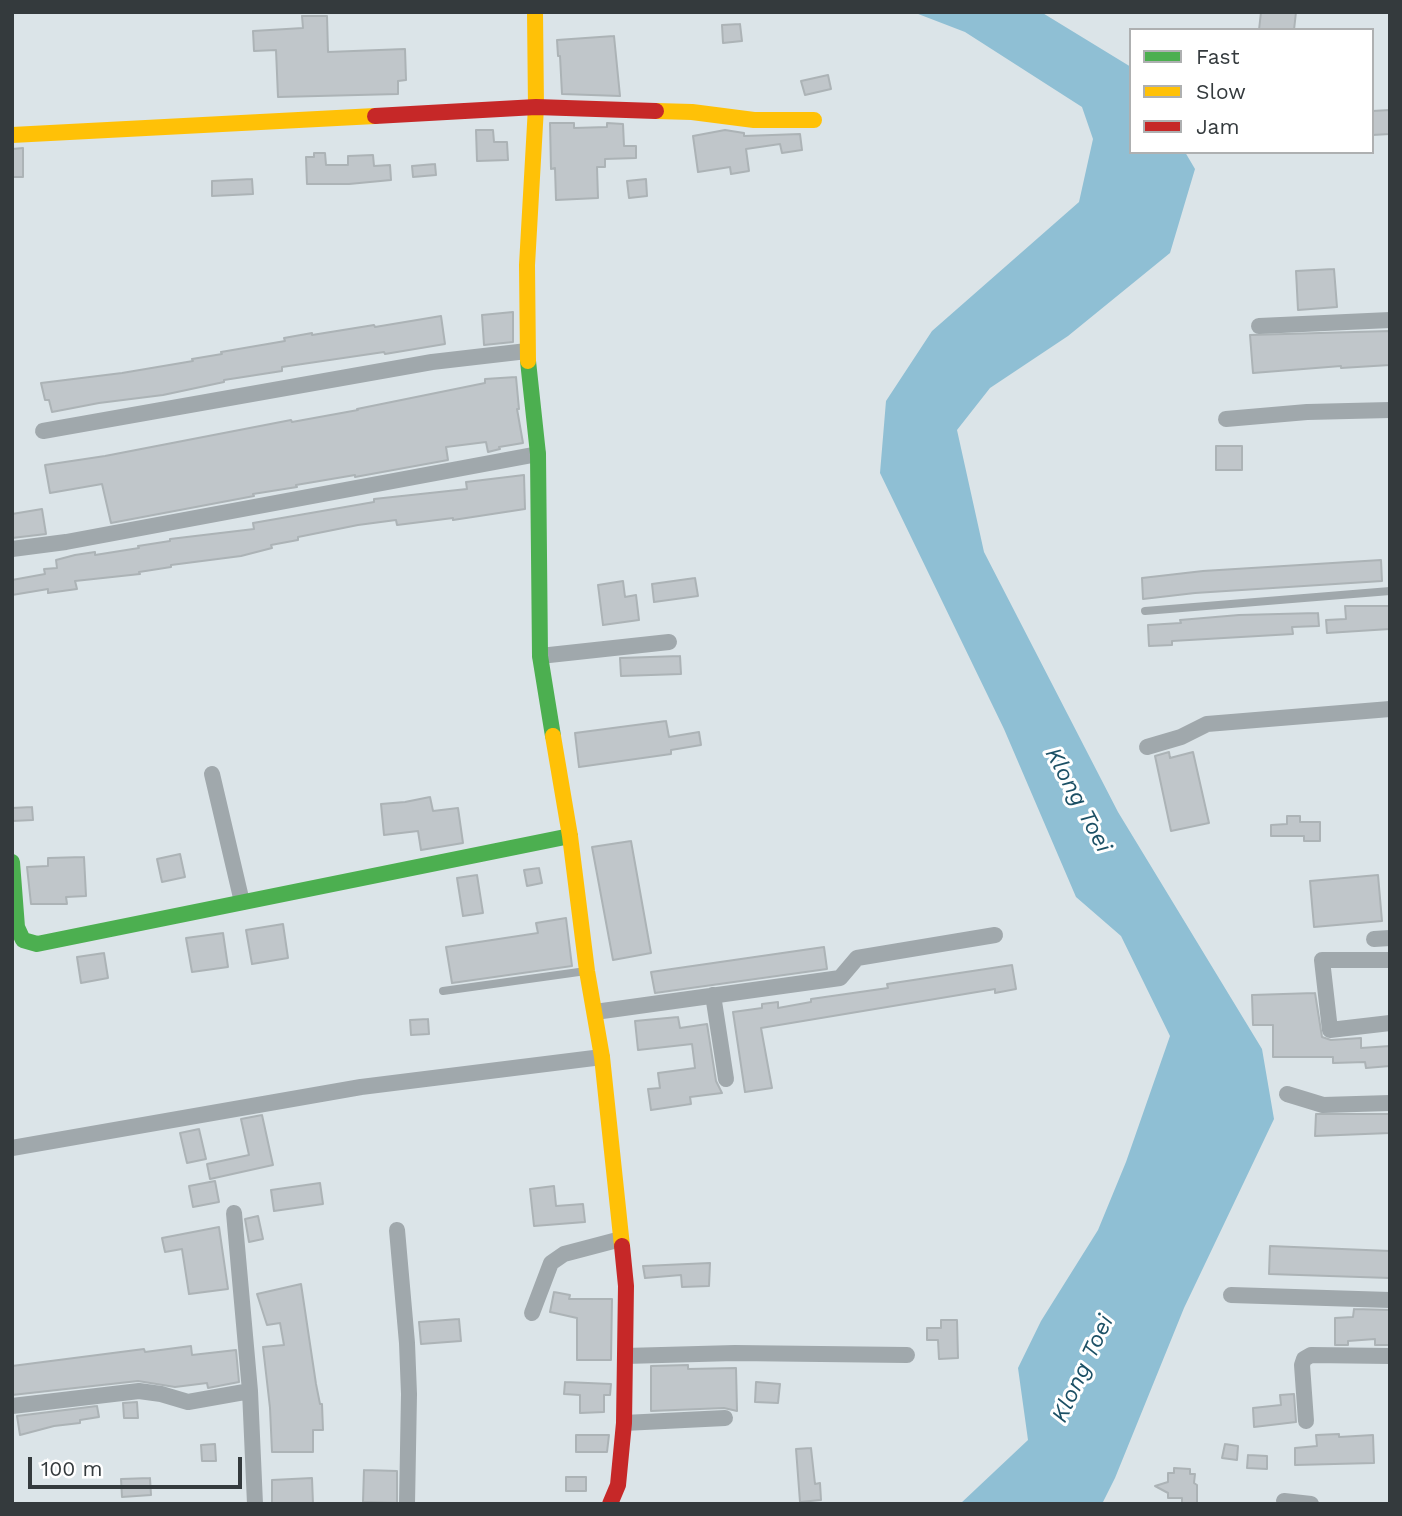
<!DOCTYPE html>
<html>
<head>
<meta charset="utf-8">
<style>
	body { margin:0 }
	#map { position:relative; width:1402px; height:1516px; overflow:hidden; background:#dbe4e8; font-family:"Work Sans",sans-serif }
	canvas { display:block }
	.frame { position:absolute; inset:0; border:14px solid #343a3d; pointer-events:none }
	.legend { position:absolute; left:1129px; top:28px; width:245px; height:126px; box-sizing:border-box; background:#fff; border:2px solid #aeb0b1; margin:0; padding:9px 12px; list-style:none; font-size:21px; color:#343a3d }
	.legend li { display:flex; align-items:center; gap:14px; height:35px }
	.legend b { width:35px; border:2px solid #aeb0b1 }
	.scale { position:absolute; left:28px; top:1457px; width:214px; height:32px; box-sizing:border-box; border:4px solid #343a3d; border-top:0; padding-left:9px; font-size:21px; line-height:24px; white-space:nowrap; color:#343a3d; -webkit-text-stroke:5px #fff; paint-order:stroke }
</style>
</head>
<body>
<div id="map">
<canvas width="1402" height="1516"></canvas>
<div class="frame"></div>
<ul class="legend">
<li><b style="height:9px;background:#4caf50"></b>Fast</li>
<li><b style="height:9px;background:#ffc107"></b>Slow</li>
<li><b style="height:9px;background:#c62828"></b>Jam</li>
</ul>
<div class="scale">100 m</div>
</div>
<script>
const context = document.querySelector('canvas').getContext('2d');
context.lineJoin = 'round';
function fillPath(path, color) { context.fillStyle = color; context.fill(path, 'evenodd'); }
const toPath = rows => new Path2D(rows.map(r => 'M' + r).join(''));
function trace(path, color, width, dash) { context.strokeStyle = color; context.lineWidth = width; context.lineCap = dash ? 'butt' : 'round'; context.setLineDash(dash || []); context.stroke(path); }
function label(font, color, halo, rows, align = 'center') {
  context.font = font + ' "Work Sans",sans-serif'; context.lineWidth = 6; context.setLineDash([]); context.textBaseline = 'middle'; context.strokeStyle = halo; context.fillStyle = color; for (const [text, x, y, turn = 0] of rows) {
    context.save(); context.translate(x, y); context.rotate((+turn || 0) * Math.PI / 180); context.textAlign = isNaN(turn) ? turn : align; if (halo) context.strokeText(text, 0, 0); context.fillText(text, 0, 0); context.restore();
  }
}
fillPath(toPath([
	[913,12,1041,12,1131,67,1131,152,1185,152,1195,169,1170,253,1068,336,990,388,957,430,984,552,1118,812,1262,1049,1274,1119,1184,1308,1115,1478,1102,1504,960,1504,1028,1440,1018,1368,1041,1321,1098,1230,1126,1162,1170,1036,1121,936,1076,897,1004,729,880,473,886,401,932,331,1079,202,1093,139,1082,107,965,32]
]), '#8fbfd4');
const building = toPath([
	[1261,12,1296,12,1294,30,1259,30,1261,12],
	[302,16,327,16,328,52,405,49,406,80,398,81,398,94,278,97,276,50,254,51,253,31,303,28,302,16],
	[740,24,742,41,723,43,722,25,740,24],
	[614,36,620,96,562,94,560,56,558,56,557,40,614,36],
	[828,75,831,89,805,95,801,81,828,75],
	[1390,110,1390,134,1372,135,1372,111,1390,110],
	[550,123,574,123,574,128,607,127,607,123,623,124,624,146,636,146,636,158,605,159,605,167,597,167,598,198,556,200,555,168,551,169,550,123],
	[476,130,493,130,494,142,507,142,508,160,477,161,476,130],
	[725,130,744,133,744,136,800,134,802,150,782,153,780,144,746,149,749,171,731,174,730,167,698,172,693,136,725,130],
	[23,148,23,177,12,177,12,149,23,148],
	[314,153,325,153,326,165,348,165,348,156,373,155,374,166,390,165,391,180,349,184,307,184,306,157,314,157,314,153],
	[435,164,436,175,413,177,412,166,435,164],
	[252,179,253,194,212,196,212,181,252,179],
	[646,179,647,196,629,198,627,181,646,179],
	[1334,269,1337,307,1298,310,1296,271,1334,269],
	[513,312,513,342,484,345,482,315,513,312],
	[441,316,445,344,385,354,384,352,282,367,282,371,224,380,224,382,163,395,99,403,52,412,49,400,45,400,41,383,122,373,193,361,192,359,222,354,221,352,285,341,284,338,312,333,312,335,374,325,375,327,441,316],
	[1390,331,1390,365,1341,368,1341,366,1253,373,1250,335,1390,331],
	[516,377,519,409,517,409,523,443,499,447,500,449,488,452,486,442,446,447,448,460,355,477,355,475,296,485,297,487,253,494,254,496,111,523,102,484,50,493,45,465,105,456,291,420,292,422,358,410,357,409,485,383,485,379,516,377],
	[1216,446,1242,446,1242,470,1216,470,1216,446],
	[524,475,525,509,453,520,453,518,397,525,396,520,358,525,298,537,298,540,271,545,272,548,241,556,171,565,171,567,139,572,140,574,75,581,77,589,48,593,48,589,12,595,12,580,45,574,44,569,57,568,56,560,75,555,95,552,95,555,139,548,138,546,170,541,170,539,254,529,253,523,374,502,374,499,467,489,466,482,524,475],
	[42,509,46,534,12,538,12,514,42,509],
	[1381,560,1382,581,1195,593,1143,599,1142,578,1203,571,1381,560],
	[695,578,698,596,654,602,652,584,695,578],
	[623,581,625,597,636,595,639,620,603,625,598,585,623,581],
	[1345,606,1390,606,1390,629,1327,633,1326,620,1346,619,1345,606],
	[1318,613,1319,626,1292,627,1293,634,1172,641,1172,645,1149,646,1148,625,1181,623,1180,620,1239,615,1318,613],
	[680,656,681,674,621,676,620,658,680,656],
	[666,721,669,737,699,732,701,745,671,750,671,754,579,767,575,733,666,721],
	[1169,752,1170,758,1193,752,1209,823,1171,831,1155,756,1169,752],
	[430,797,433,811,458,808,463,843,421,850,418,831,384,835,381,804,405,802,430,797],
	[32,807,33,820,12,821,12,808,32,807],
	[1287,816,1300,816,1300,822,1320,822,1320,841,1304,841,1304,836,1271,836,1271,825,1287,824,1287,816],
	[631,841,651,953,613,960,592,847,631,841],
	[180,854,185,877,162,882,157,859,180,854],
	[84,857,86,896,66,897,67,904,31,904,27,867,48,866,48,858,84,857],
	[539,868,542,883,527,886,524,870,539,868],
	[477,875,483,913,463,916,457,878,477,875],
	[1378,875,1382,921,1314,927,1310,881,1378,875],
	[566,918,572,966,452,983,446,947,538,933,536,923,566,918],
	[283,924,288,958,252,964,246,930,283,924],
	[223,933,228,967,192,972,186,938,223,933],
	[824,947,827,969,655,993,651,972,824,947],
	[104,953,108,978,81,983,77,957,104,953],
	[1012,965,1016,989,995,993,995,989,761,1028,772,1088,745,1092,733,1012,762,1008,762,1004,778,1002,778,1008,811,1002,811,999,888,988,887,984,1012,965],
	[1315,993,1322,1037,1331,1040,1361,1038,1361,1048,1390,1046,1390,1066,1366,1068,1365,1062,1333,1063,1333,1057,1273,1057,1273,1025,1253,1025,1252,995,1315,993],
	[678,1017,680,1028,707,1024,716,1081,722,1093,690,1097,691,1104,651,1110,648,1089,660,1088,658,1073,695,1068,692,1044,638,1050,635,1021,678,1017],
	[428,1019,429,1034,411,1035,410,1020,428,1019],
	[1316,1114,1390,1114,1390,1133,1315,1136,1316,1114],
	[262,1115,273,1165,210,1179,207,1164,249,1155,241,1119,262,1115],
	[199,1129,206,1159,187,1163,180,1133,199,1129],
	[215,1181,219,1202,193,1207,189,1186,215,1181],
	[320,1183,323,1204,274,1211,271,1190,320,1183],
	[554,1186,556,1206,583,1204,585,1222,534,1226,530,1189,554,1186],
	[258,1216,263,1239,249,1242,245,1219,258,1216],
	[219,1227,228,1289,189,1294,182,1249,165,1252,162,1238,219,1227],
	[1270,1246,1390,1251,1390,1278,1269,1274,1270,1246],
	[710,1263,709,1286,682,1287,681,1275,645,1278,643,1266,710,1263],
	[301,1284,316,1384,320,1404,322,1404,323,1430,313,1430,313,1452,272,1452,270,1408,263,1347,284,1345,280,1323,267,1325,257,1294,301,1284],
	[554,1292,570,1295,569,1299,612,1299,611,1360,577,1360,577,1318,550,1312,554,1292],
	[1354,1309,1390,1310,1390,1345,1375,1345,1375,1339,1348,1341,1348,1345,1335,1345,1335,1318,1353,1317,1354,1309],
	[459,1319,461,1341,421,1344,419,1322,459,1319],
	[941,1320,957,1320,958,1358,939,1359,938,1340,927,1340,927,1328,941,1328,941,1320],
	[191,1346,192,1355,236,1350,239,1382,208,1388,207,1383,175,1387,138,1381,12,1395,12,1366,144,1349,145,1352,191,1346],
	[688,1365,688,1369,736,1368,737,1411,724,1408,651,1411,651,1366,688,1365],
	[565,1382,611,1384,610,1395,604,1395,604,1412,580,1413,580,1395,564,1394,565,1382],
	[756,1382,780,1384,778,1403,755,1402,756,1382],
	[1294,1394,1296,1422,1254,1427,1253,1408,1281,1405,1280,1395,1294,1394],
	[137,1402,138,1418,124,1418,123,1403,137,1402],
	[97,1406,99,1417,80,1420,80,1423,54,1426,20,1435,17,1416,97,1406],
	[1339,1434,1339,1437,1373,1435,1374,1463,1295,1465,1295,1448,1317,1446,1316,1435,1339,1434],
	[576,1435,609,1435,607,1452,576,1452,576,1435],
	[215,1444,216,1461,202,1461,201,1445,215,1444],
	[1225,1444,1238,1446,1237,1460,1222,1458,1225,1444],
	[811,1448,815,1484,820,1483,821,1500,800,1502,796,1449,811,1448],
	[1248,1455,1267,1456,1267,1469,1247,1468,1248,1455],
	[1174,1468,1190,1469,1190,1474,1195,1474,1194,1483,1197,1485,1197,1504,1182,1504,1182,1498,1168,1498,1168,1493,1155,1486,1168,1482,1168,1473,1174,1473,1174,1468],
	[364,1470,397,1471,397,1503,363,1502,364,1470],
	[566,1477,586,1477,586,1491,566,1491,566,1477],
	[150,1478,151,1495,122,1497,121,1479,150,1478],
	[312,1478,313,1504,272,1504,272,1480,312,1478]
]);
fillPath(building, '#c0c6ca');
trace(building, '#acb3b6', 2);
trace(toPath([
	[1145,611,1390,591],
	[443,991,586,971]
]), '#a0a8ac', 8);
trace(toPath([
	[1259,326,1390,320],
	[1226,419,1307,412,1390,410],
	[43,431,432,362,527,351],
	[12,549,66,542,538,454],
	[540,656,669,642],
	[1147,747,1181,737,1207,724,1390,709],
	[212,774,242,902],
	[1374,939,1390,938],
	[1390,960,1322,960,1330,1030,1390,1023],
	[713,995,726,1079],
	[595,1012,840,978,857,958,995,935],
	[1287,1094,1323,1105,1390,1103],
	[12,1148,361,1087,602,1057],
	[234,1213,250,1391,255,1504],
	[397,1230,407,1343,409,1394,407,1504],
	[1231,1295,1390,1300],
	[532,1313,551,1263,564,1254,621,1239],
	[625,1356,735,1353,907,1355],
	[12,1406,139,1391,161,1394,188,1402,250,1391],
	[1306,1421,1302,1365,1304,1359,1311,1355,1390,1356],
	[624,1423,725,1418],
	[1284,1501,1311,1504]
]), '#a0a8ac', 16);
trace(toPath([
	[528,361,538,454,540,656,553,736],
	[12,862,17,927,23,940,37,944,570,836]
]), '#4caf50', 16);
trace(toPath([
	[656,111,692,112,754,120,814,120],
	[12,135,375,116],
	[528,361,527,265,536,107,535,12],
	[553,736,570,836,587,971,602,1057,622,1246]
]), '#ffc107', 16);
trace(toPath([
	[375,116,536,107,656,111],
	[610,1504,618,1485,624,1423,626,1286,622,1246]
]), '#c62828', 16);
label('italic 23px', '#1c5065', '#fff', [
	["Klong Toei",1078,800,62],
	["Klong Toei",1083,1369,-65]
]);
</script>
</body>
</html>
